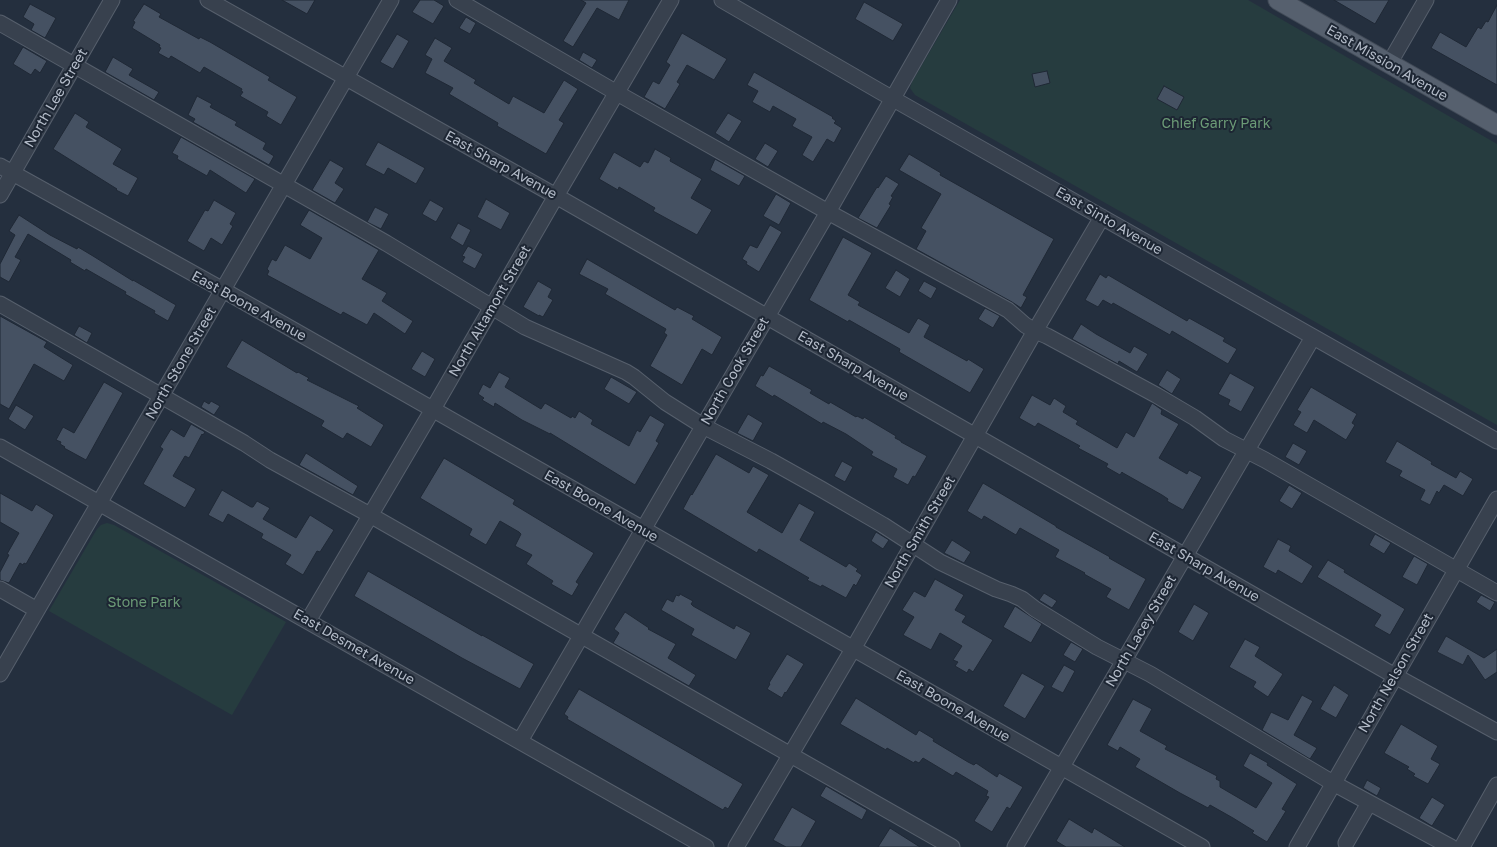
<!DOCTYPE html>
<html>
<head>
<meta charset="utf-8">
<style>
	body { margin:0 }
	canvas { display:block; background:#242f3e }
</style>
</head>
<body>
<canvas width="1497" height="847"></canvas>
<script>
const context = document.querySelector('canvas').getContext('2d');
context.lineJoin = 'round';
function fillPath(path, color) { context.fillStyle = color; context.fill(path, 'evenodd'); }
const toPath = rows => new Path2D(rows.map(r => 'M' + r).join(''));
function trace(path, color, width, dash) { context.strokeStyle = color; context.lineWidth = width; context.lineCap = dash ? 'butt' : 'round'; context.setLineDash(dash || []); context.stroke(path); }
function label(font, color, halo, rows, align = 'center') {
  context.font = font + ' "Golos Text",sans-serif'; context.lineWidth = 4; context.setLineDash([]); context.textBaseline = 'middle'; context.strokeStyle = halo; context.fillStyle = color; for (const [text, x, y, turn = 0] of rows) {
    context.save(); context.translate(x, y); context.rotate((+turn || 0) * Math.PI / 180); context.textAlign = isNaN(turn) ? turn : align; if (halo) context.strokeText(text, 0, 0); context.fillText(text, 0, 0); context.restore();
  }
}
fillPath(toPath([
	[960,0,1248,0,1497,144,1497,425,915,95,910,88,912,82],
	[107,523,114,525,286,622,232,715,49,611,97,529,101,525]
]), '#263c3f');
const building = toPath([
	[282,0,315,0,307,14,282,0],
	[420,0,434,0,444,6,433,24,412,12,420,0],
	[581,0,629,0,619,20,597,8,573,47,563,41,586,3,581,0],
	[1334,0,1389,0,1375,24,1334,0],
	[864,2,903,24,893,41,855,19,864,2],
	[30,4,56,18,45,38,31,30,34,24,23,17,30,4],
	[144,4,161,14,159,17,199,39,200,37,210,42,270,77,268,80,297,97,281,125,266,116,268,112,240,96,243,92,241,91,242,89,204,67,200,73,171,56,169,59,158,53,161,48,159,47,160,45,132,28,135,22,133,21,144,4],
	[1497,5,1497,85,1431,48,1440,32,1466,47,1478,27,1481,29,1486,21,1488,22,1497,5],
	[466,17,476,23,470,34,459,28,466,17],
	[682,33,727,59,714,80,687,65,677,82,680,84,665,109,644,97,653,81,659,84,670,65,666,62,682,33],
	[397,34,409,41,393,69,380,62,397,34],
	[435,38,452,48,444,61,476,80,474,83,509,104,513,96,544,113,564,80,578,89,559,120,564,123,546,154,497,126,498,123,449,94,453,88,425,73,432,59,425,55,435,38],
	[23,47,47,61,40,73,35,69,31,75,13,64,23,47],
	[583,52,597,60,592,68,579,60,583,52],
	[113,57,133,69,129,75,159,92,154,100,105,72,113,57],
	[1047,71,1050,83,1035,87,1032,74,1047,71],
	[754,72,833,117,832,118,836,121,834,123,842,128,834,143,827,139,813,162,802,155,812,137,792,126,796,119,773,106,770,112,752,102,758,91,747,85,754,72],
	[1164,86,1184,97,1177,110,1157,99,1164,86],
	[197,96,212,104,210,107,237,122,235,125,266,143,263,149,274,156,269,165,193,122,195,119,188,115,197,96],
	[75,113,89,122,86,127,122,149,113,164,138,178,128,196,116,190,117,189,53,149,75,113],
	[728,113,742,121,729,142,715,133,728,113],
	[181,137,255,179,246,193,210,170,207,176,177,159,178,156,172,153,181,137],
	[378,142,425,168,416,184,388,168,384,175,365,165,378,142],
	[765,143,778,151,768,167,755,159,765,143],
	[655,149,671,158,670,161,702,179,691,198,712,210,697,235,653,211,655,208,619,187,618,190,599,179,614,152,640,167,644,161,648,163,655,149],
	[909,154,941,173,940,175,1054,239,1023,295,1027,297,1021,308,1012,302,916,249,926,231,921,228,941,194,899,170,909,154],
	[715,159,745,176,739,186,710,170,715,159],
	[330,160,344,168,335,183,344,189,335,203,312,190,330,160],
	[886,176,899,184,891,196,893,197,889,204,891,205,877,228,858,218,877,187,878,188,886,176],
	[776,194,791,203,779,225,763,216,776,194],
	[486,199,510,213,501,230,477,217,486,199],
	[214,200,236,213,230,224,233,226,222,245,211,238,204,251,187,241,205,210,208,211,214,200],
	[430,200,444,208,436,222,422,214,430,200],
	[375,207,389,214,381,229,367,222,375,207],
	[309,210,379,250,362,279,387,293,382,301,413,321,405,334,374,313,367,325,343,312,341,315,267,275,269,271,267,269,272,259,276,261,285,245,310,259,322,238,300,225,309,210],
	[19,215,50,235,77,249,78,247,93,256,133,281,133,280,176,305,168,321,154,313,155,311,125,294,126,292,86,269,85,271,70,262,71,260,28,234,15,257,21,260,9,282,0,277,0,264,15,235,9,231,19,215],
	[458,223,471,230,463,246,450,238,458,223],
	[770,225,782,232,759,272,746,264,747,262,742,259,750,245,757,248,770,225],
	[843,237,872,253,848,295,860,302,858,305,909,333,918,318,930,325,924,337,967,361,968,359,984,369,970,393,899,352,900,349,849,320,848,322,809,300,843,237],
	[468,246,483,254,475,269,462,262,465,257,462,256,468,246],
	[587,259,675,310,677,307,694,316,692,319,722,337,712,355,702,349,682,385,650,366,667,335,664,333,666,329,605,294,608,289,579,274,587,259],
	[896,270,910,279,900,297,885,288,896,270],
	[1100,274,1106,278,1108,275,1187,321,1189,318,1225,338,1223,341,1237,349,1228,364,1172,331,1170,335,1113,303,1112,305,1103,300,1098,307,1085,300,1100,274],
	[538,281,552,289,548,297,553,300,543,317,539,315,539,316,523,307,538,281],
	[924,281,937,288,931,299,918,291,924,281],
	[985,308,1000,316,993,328,978,319,985,308],
	[0,316,47,342,44,347,73,365,64,381,34,364,9,409,0,404,0,316],
	[1081,324,1096,334,1130,353,1134,346,1148,354,1137,372,1119,361,1118,364,1072,339,1081,324],
	[79,326,92,333,87,343,74,335,79,326],
	[242,340,297,373,298,372,309,378,307,380,359,406,357,408,384,425,371,447,347,433,343,439,321,426,324,421,226,367,242,340],
	[422,351,435,359,425,377,411,369,422,351],
	[769,366,812,390,810,393,829,404,830,402,856,417,857,416,863,419,864,417,896,436,895,438,901,441,901,442,927,456,915,477,913,476,908,485,893,477,897,469,871,455,873,452,846,434,823,422,822,424,774,395,773,397,755,386,761,375,763,376,769,366],
	[1167,370,1181,379,1172,394,1158,385,1167,370],
	[499,372,510,378,505,387,541,409,545,403,571,418,572,416,575,418,579,411,593,420,591,424,629,446,637,430,640,432,650,415,665,424,656,441,659,443,635,485,550,433,550,434,522,420,495,403,494,407,482,400,484,398,478,394,483,384,490,388,499,372],
	[1230,373,1255,387,1241,412,1228,405,1230,400,1218,394,1230,373],
	[611,377,637,392,629,404,604,389,611,377],
	[104,382,123,393,86,460,64,448,65,447,60,444,61,442,56,440,63,427,74,433,104,382],
	[1311,387,1357,414,1352,423,1355,425,1346,440,1314,420,1307,433,1293,425,1301,412,1297,410,1311,387],
	[1032,395,1050,405,1054,398,1066,406,1063,412,1078,421,1076,424,1117,448,1126,432,1134,437,1152,403,1162,410,1161,414,1179,424,1159,458,1187,474,1189,470,1202,477,1183,510,1167,501,1168,499,1162,495,1123,473,1122,472,1120,475,1106,467,1108,464,1078,448,1080,446,1038,423,1035,427,1019,418,1032,395],
	[204,401,209,404,211,401,220,406,214,415,201,407,204,401],
	[16,405,34,416,25,430,8,419,16,405],
	[748,414,763,423,753,441,737,433,748,414],
	[191,424,205,432,203,435,202,434,189,458,185,456,173,476,196,489,185,508,143,484,163,449,160,447,171,429,184,437,191,424],
	[1397,441,1432,462,1431,464,1456,478,1460,471,1473,479,1463,496,1444,485,1439,493,1437,491,1430,505,1420,500,1425,490,1399,476,1402,471,1385,462,1397,441],
	[1293,443,1307,451,1299,465,1285,457,1293,443],
	[306,453,358,486,353,495,299,465,306,453],
	[716,454,749,473,753,466,769,475,747,512,782,533,799,503,815,512,800,540,846,567,849,563,858,569,856,571,862,575,856,586,854,584,846,598,822,585,821,587,807,580,809,578,759,549,757,553,683,509,691,494,692,495,716,454],
	[444,458,515,500,513,504,594,553,576,582,579,584,572,596,551,584,553,581,526,564,532,555,515,546,521,534,519,532,500,521,486,545,469,535,472,529,420,498,444,458],
	[842,461,853,467,845,482,834,476,842,461],
	[983,483,1056,526,1056,527,1110,557,1109,558,1146,579,1129,610,1106,597,1111,589,1084,574,1085,573,1055,557,1059,550,1020,528,1016,535,984,516,982,520,967,511,983,483],
	[1289,485,1302,493,1292,509,1279,501,1289,485],
	[222,490,251,507,253,507,257,501,270,508,263,519,296,538,310,515,334,530,320,552,317,551,303,575,285,564,291,555,261,538,263,534,228,514,223,523,208,515,222,490],
	[0,493,32,511,36,504,54,515,26,564,24,563,23,565,20,563,9,583,0,580,0,572,9,555,7,554,19,533,0,522,0,493],
	[876,532,889,540,883,549,871,541,876,532],
	[1375,534,1391,543,1384,554,1369,545,1375,534],
	[1278,539,1291,546,1289,551,1313,566,1302,584,1278,570,1276,574,1263,567,1278,539],
	[952,540,971,552,964,563,944,553,952,540],
	[1414,556,1428,564,1417,585,1402,577,1414,556],
	[1328,560,1345,570,1344,572,1405,609,1390,635,1374,626,1381,615,1317,577,1328,560],
	[368,571,482,636,482,635,534,664,520,689,462,658,354,596,368,571],
	[935,579,964,595,955,610,966,616,962,622,993,640,973,672,969,669,967,673,955,666,958,662,953,660,962,646,940,633,931,650,903,635,914,617,902,610,914,591,925,597,935,579],
	[1044,593,1057,601,1052,608,1039,600,1044,593],
	[680,594,693,601,691,604,693,606,734,629,736,625,751,633,736,660,691,635,694,629,661,610,667,599,673,602,676,595,679,596,680,594],
	[1481,595,1495,602,1490,611,1476,602,1481,595],
	[1194,604,1209,613,1193,641,1178,632,1194,604],
	[1015,606,1042,624,1031,643,1003,627,1015,606],
	[625,612,649,628,648,629,676,644,668,658,696,675,689,686,613,643,619,633,614,629,625,612],
	[1446,636,1484,658,1497,649,1497,672,1485,680,1468,655,1463,665,1437,652,1446,636],
	[1245,639,1260,647,1255,656,1283,674,1268,697,1253,687,1256,682,1229,667,1245,639],
	[1071,642,1083,649,1075,662,1063,655,1071,642],
	[787,654,804,664,786,693,785,692,782,698,767,689,770,684,769,683,787,654],
	[1064,665,1075,671,1063,693,1051,687,1064,665],
	[1022,673,1045,686,1025,719,1003,706,1022,673],
	[1334,685,1349,695,1336,718,1320,709,1334,685],
	[579,689,743,784,728,809,725,807,723,810,567,719,568,717,564,714,579,689],
	[1302,695,1313,701,1294,735,1317,748,1310,759,1262,730,1271,712,1288,720,1302,695],
	[856,698,916,735,919,730,934,739,933,741,968,762,974,765,976,763,997,777,999,773,1023,787,1010,809,1007,807,992,832,974,821,989,797,986,796,988,791,956,772,953,776,923,758,919,763,915,761,914,763,887,748,886,750,840,724,856,698],
	[1133,699,1152,709,1140,731,1167,746,1165,749,1217,776,1216,779,1220,781,1220,787,1256,808,1272,783,1243,766,1250,753,1268,763,1267,765,1297,784,1282,809,1286,811,1267,842,1252,833,1254,831,1233,818,1210,805,1208,808,1180,793,1135,767,1140,759,1120,747,1118,751,1107,745,1133,699],
	[1401,724,1438,746,1431,759,1440,764,1428,784,1413,776,1415,774,1407,769,1409,767,1384,753,1401,724],
	[1367,780,1381,788,1377,796,1363,788,1367,780],
	[826,786,867,810,862,820,820,796,826,786],
	[1432,797,1445,805,1432,826,1419,818,1432,797],
	[792,807,816,821,801,847,786,847,773,840,792,807],
	[1069,819,1092,833,1094,828,1125,847,1066,847,1056,841,1069,819],
	[890,828,920,847,878,847,890,828]
]);
fillPath(building, '#455162');
trace(building, '#1f2835', 1);
const minor = toPath([
	[208,0,556,196,1395,676,1497,732],
	[457,0,617,93,828,212,1008,310,1025,325,1035,331,1047,336,1156,395,1195,418,1224,439,1265,460,1497,593],
	[722,0,881,92,1497,441],
	[0,23,386,243,525,327,626,372,634,377,665,402,703,426,771,461,821,489,883,525,940,562,996,589,1011,594,1022,599,1035,609,1097,647,1150,674,1333,783,1451,847],
	[1389,64,1426,0],
	[0,166,223,290,1202,847],
	[0,195,112,0],
	[0,304,244,443,270,460,370,515,952,847],
	[0,447,706,847],
	[0,589,37,610],
	[308,621,433,409,556,196,671,0],
	[0,674,391,0],
	[520,741,828,212,949,0],
	[1346,843,1369,803],
	[736,847,853,649,1035,331,1102,217],
	[1015,847,1313,337],
	[1297,847,1497,499],
	[1462,847,1497,785]
]);
const major = toPath([
	[1278,0,1497,125]
]);
trace(minor, '#565f6c', 17);
trace(major, '#414a57', 21);
trace(minor, '#38414e', 15);
trace(major, '#56606e', 19);
label('14px', '#b4bcc9', '#1d2633', [
	["East Mission Avenue",1387,63,30],
	["North Lee Street",56,98,-60],
	["East Sharp Avenue",501,165,29],
	["East Sinto Avenue",1109,221,30],
	["East Boone Avenue",249,306,29],
	["North Altamont Street",490,311,-60],
	["North Stone Street",181,363,-60],
	["East Sharp Avenue",853,366,30],
	["North Cook Street",735,371,-60],
	["East Boone Avenue",601,506,30],
	["North Smith Street",920,532,-60],
	["East Sharp Avenue",1204,567,30],
	["North Lacey Street",1141,631,-60],
	["East Desmet Avenue",354,647,30],
	["North Nelson Street",1396,673,-60],
	["East Boone Avenue",953,706,30]
]);
label('14px', '#6b9a76', '#1d2633', [
	["Chief Garry Park",1216,124],
	["Stone Park",144,603]
]);
</script>
</body>
</html>
